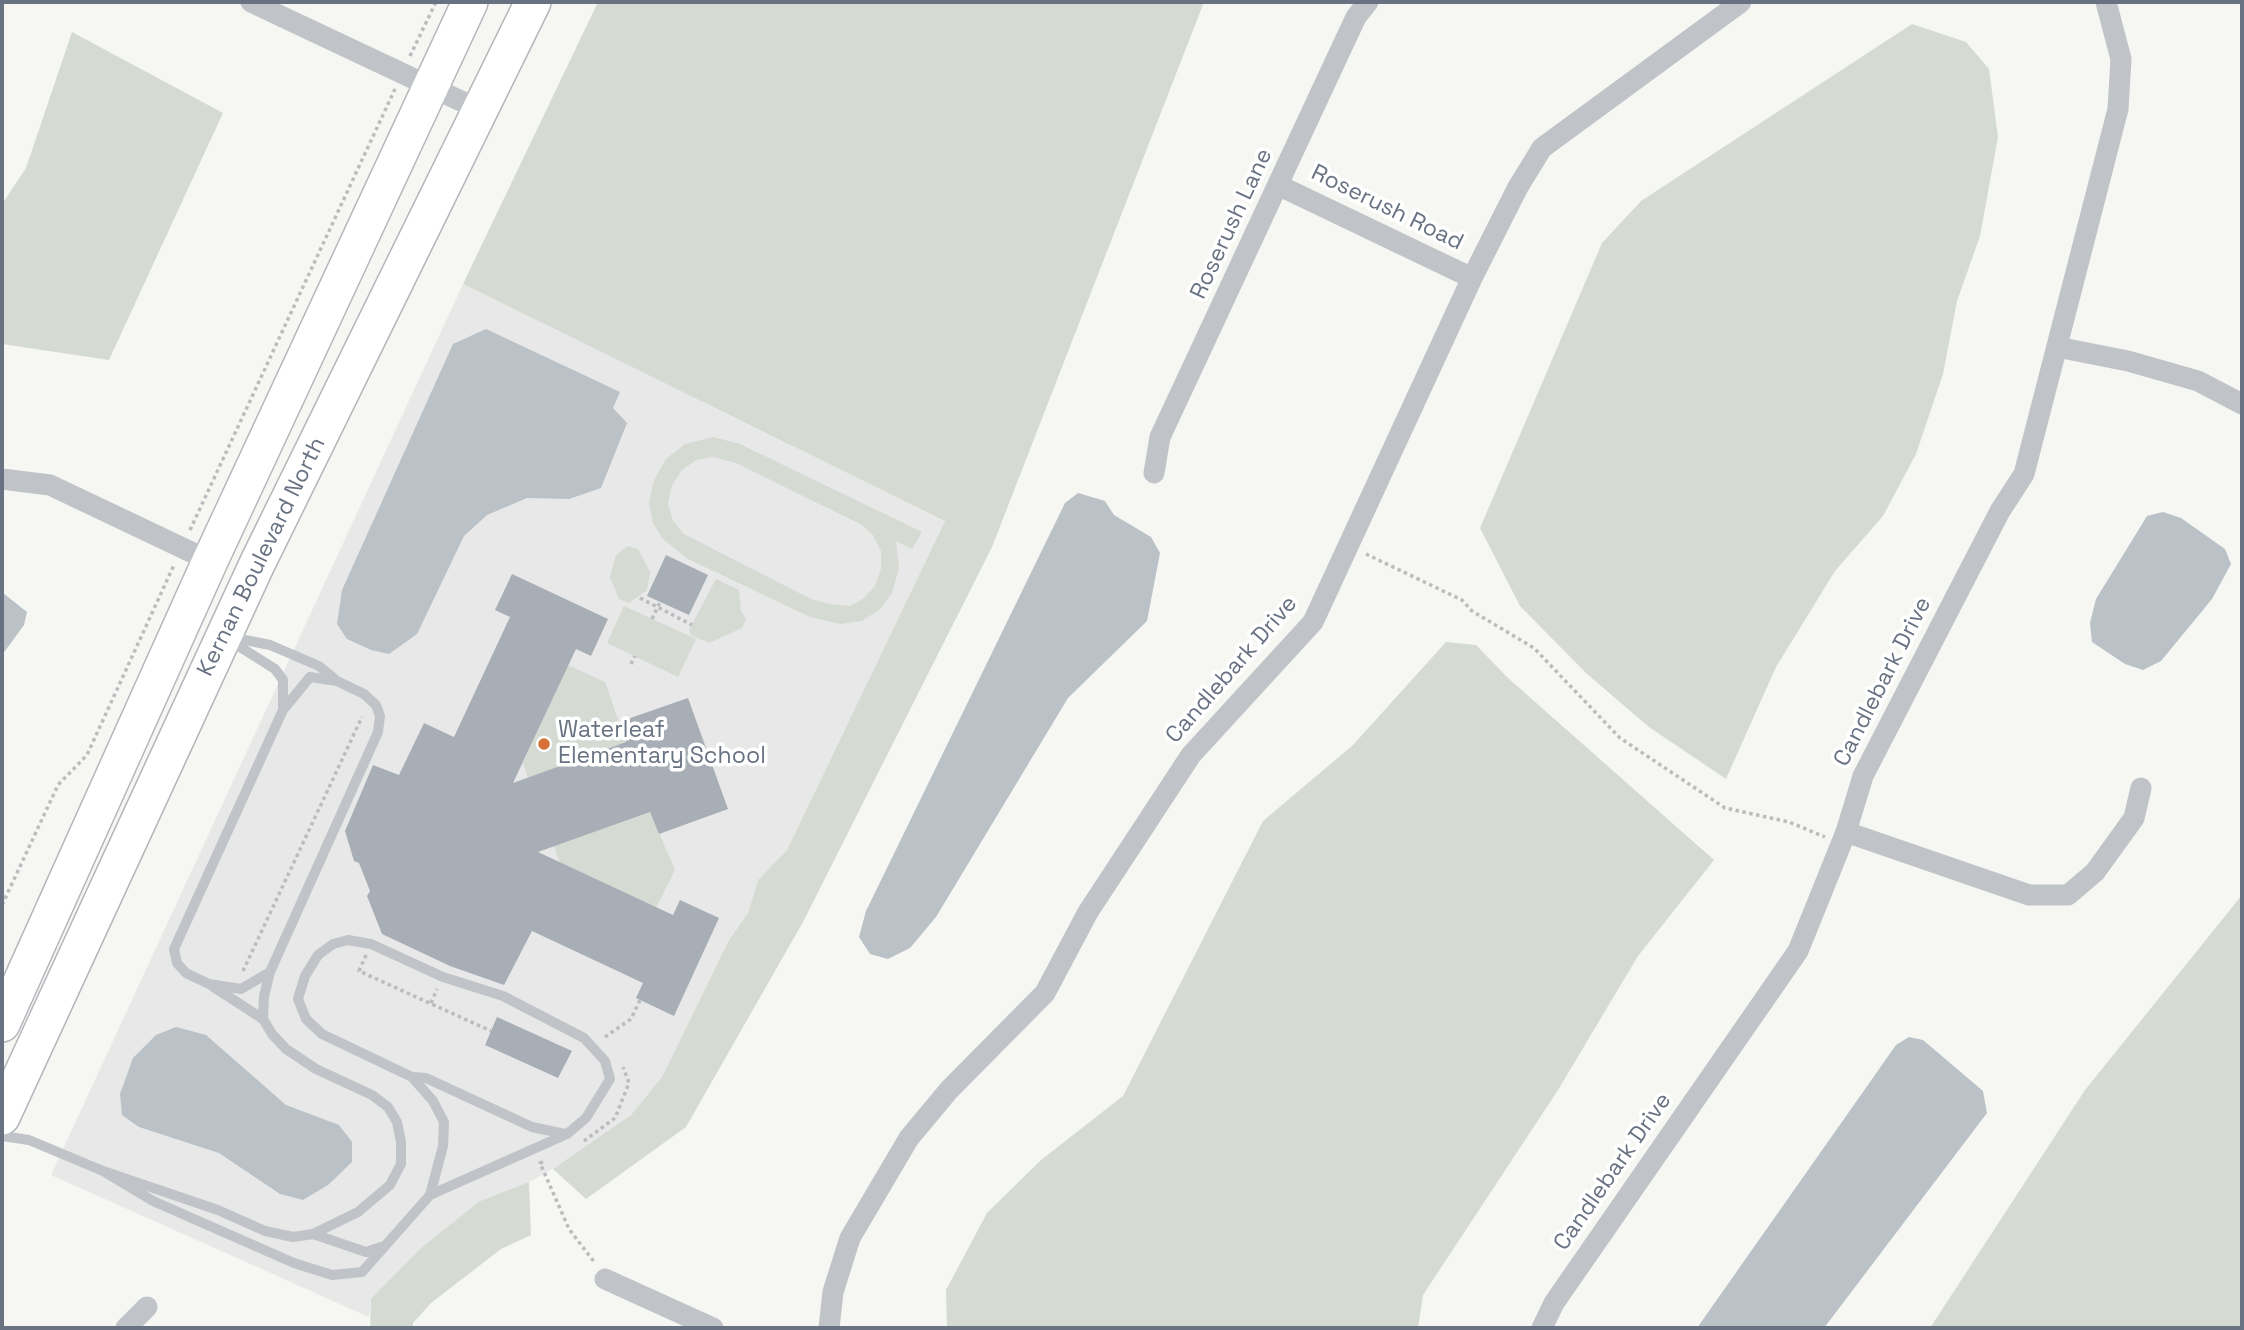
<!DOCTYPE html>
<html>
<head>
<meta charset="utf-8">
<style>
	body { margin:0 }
	#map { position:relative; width:2244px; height:1330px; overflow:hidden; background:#f6f6f3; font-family:"Space Grotesk",sans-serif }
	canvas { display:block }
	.frame { position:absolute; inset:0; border:4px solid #687282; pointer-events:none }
</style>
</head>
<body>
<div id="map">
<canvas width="2244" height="1330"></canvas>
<div class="frame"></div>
</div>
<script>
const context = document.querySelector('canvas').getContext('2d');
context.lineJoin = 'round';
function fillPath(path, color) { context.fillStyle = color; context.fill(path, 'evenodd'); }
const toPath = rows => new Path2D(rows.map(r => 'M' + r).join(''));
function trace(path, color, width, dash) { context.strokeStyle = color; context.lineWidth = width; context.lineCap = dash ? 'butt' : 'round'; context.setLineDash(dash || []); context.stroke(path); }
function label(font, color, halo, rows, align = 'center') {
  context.font = font + ' "Space Grotesk",sans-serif'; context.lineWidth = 7; context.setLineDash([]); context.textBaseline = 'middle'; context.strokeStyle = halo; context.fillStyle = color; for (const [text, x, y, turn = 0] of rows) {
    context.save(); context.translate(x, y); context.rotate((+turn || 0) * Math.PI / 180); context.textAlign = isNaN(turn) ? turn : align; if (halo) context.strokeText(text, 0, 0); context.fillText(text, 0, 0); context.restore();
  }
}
fillPath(toPath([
	[463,284,945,521,787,850,758,880,748,913,729,940,662,1077,631,1115,568,1160,529,1182,480,1201,371,1299,369,1317,51,1175]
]), '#e7e8e7');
fillPath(toPath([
	[598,2,1204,2,992,547,803,922,686,1127,586,1199,553,1169,631,1115,662,1077,729,940,748,913,758,880,787,850,945,521,463,284],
	[1912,24,1966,42,1989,69,1998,137,1980,236,1957,301,1943,374,1916,454,1883,516,1835,571,1776,667,1726,779,1649,727,1587,674,1520,606,1480,528,1602,243,1641,201],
	[72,32,223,113,109,360,2,344,2,204,26,168],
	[713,437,740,444,922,532,912,549,896,541,899,568,892,593,880,609,862,621,840,624,810,617,688,559,663,539,653,523,649,502,654,480,666,459,685,444],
	[714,457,736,463,862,525,873,535,881,551,881,569,875,586,864,598,850,606,829,604,811,599,684,534,673,521,668,504,672,485,682,470,696,460],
	[628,546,638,549,650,572,647,590,629,603,619,599,610,577,616,555],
	[716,579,739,590,741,611,746,619,742,628,709,643,691,635,689,630],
	[624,606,696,639,678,677,607,643],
	[1446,642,1476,645,1508,678,1714,860,1638,956,1558,1090,1423,1295,1418,1328,947,1328,946,1290,987,1213,1041,1160,1123,1096,1263,821,1353,745],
	[568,665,605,682,626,742,528,778,523,763],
	[650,812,675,870,656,908,560,863,554,846],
	[2242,895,2242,1328,1930,1328,2085,1090],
	[529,1182,531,1235,501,1249,431,1303,413,1323,413,1328,370,1328,371,1299,420,1249,480,1201]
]), '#d5dbd3');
fillPath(toPath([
	[486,329,620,392,613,408,627,423,601,488,569,499,527,498,487,515,464,536,417,634,389,654,371,650,347,639,337,624,342,590,453,344],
	[1078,493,1105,501,1114,515,1151,537,1160,553,1147,621,1068,698,936,917,910,948,888,959,870,954,859,937,866,911,1065,503],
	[2163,512,2181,518,2225,549,2231,564,2212,599,2161,661,2143,670,2125,664,2092,642,2090,623,2096,599,2147,516],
	[3,593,27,612,24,625,2,655],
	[176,1027,206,1035,286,1105,339,1125,352,1142,352,1162,328,1185,303,1200,280,1194,219,1153,139,1127,122,1115,120,1094,133,1058,156,1035],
	[1909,1037,1923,1040,1983,1091,1987,1113,1824,1328,1697,1328,1896,1045]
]), '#bac2c7');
fillPath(toPath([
	[666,555,708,575,689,615,647,596],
	[512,574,608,619,591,656,576,649,513,783,626,742,619,722,688,698,728,809,659,834,650,812,538,852,673,915,680,900,719,918,674,1016,636,998,643,983,532,931,504,985,450,966,382,934,367,896,370,891,359,863,354,861,345,831,373,765,399,775,424,723,454,737,510,617,495,610],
	[497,1017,572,1051,558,1078,485,1045]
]), '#a8aeb5');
const primary = toPath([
	[2,1024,210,561,470,2],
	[2,1117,257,564,533,2]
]);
trace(primary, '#b4b6bb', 38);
trace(toPath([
	[410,56,436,2],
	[190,530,395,89],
	[1366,554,1462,600,1472,611,1534,648,1620,738,1725,808,1789,822,1825,837],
	[640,598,692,625],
	[652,619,660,602],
	[631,664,635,656],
	[2,905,58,785,87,755,174,565],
	[366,955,359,971,491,1031],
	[243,971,362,717],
	[431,1003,437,989],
	[605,1037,631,1019,640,1000],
	[584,1141,615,1118,629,1083,623,1067],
	[543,1162,540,1163,569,1229,595,1263]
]), '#babcbf', 3.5, [3.5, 3.5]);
trace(toPath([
	[230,637,270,645,319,666,336,680],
	[229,640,275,669,283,680,283,710],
	[310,677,337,681,364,694,376,705,380,716,378,732,270,972,241,989,209,984,186,973,177,963,174,949,283,710,310,677],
	[263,1019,264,996,270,972],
	[412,1077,426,1078,532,1127,565,1134],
	[2,1136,29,1140,103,1171,218,1210,265,1231,293,1237,313,1234,358,1212,390,1185,401,1164,401,1142,397,1122,388,1107,372,1095,316,1069,286,1049,272,1034,263,1019,212,986],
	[103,1171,153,1201,294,1263,332,1275,362,1272,430,1195,443,1146,444,1122,433,1101,412,1077,322,1034,306,1019,298,999,305,976,318,955,333,944,348,940,371,944,443,977,503,996,584,1038,605,1061,610,1079,586,1118,567,1134,430,1195],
	[313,1234,366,1252,384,1246]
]), '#c0c3c7', 10);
trace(toPath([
	[251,2,480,110],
	[1280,186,1472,278],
	[2057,347,2128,361,2198,381,2242,404],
	[1154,473,1160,437,1356,17,1368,2],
	[2,479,50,485,210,561],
	[1846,832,2029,895,2068,895,2095,872,2134,818,2141,788],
	[605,1279,713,1328],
	[126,1328,147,1307],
	[829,1328,833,1292,850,1238,909,1138,949,1090,1045,993,1088,912,1191,755,1313,622,1472,278,1518,187,1542,148,1741,2],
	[1542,1328,1554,1303,1798,951,1846,832,1863,776,2000,511,2024,474,2118,109,2121,59,2106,2]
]), '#c0c3c7', 21);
trace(primary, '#fff', 35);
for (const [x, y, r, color] of [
	[544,744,7,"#d47136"]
]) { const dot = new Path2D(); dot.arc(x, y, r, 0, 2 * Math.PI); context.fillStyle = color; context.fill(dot); trace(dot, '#fff', 2.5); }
label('23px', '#687282', '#fff', [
	["Roserush Road",1387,208,26],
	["Roserush Lane",1232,224,-65],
	["Kernan Boulevard North",262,557,-64],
	["Candlebark Drive",1232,670,-49],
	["Candlebark Drive",1883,682,-63],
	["Candlebark Drive",1613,1172,-55]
]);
label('23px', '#687282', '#fff', [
	["Waterleaf",558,731],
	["Elementary School",558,757]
], 'left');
</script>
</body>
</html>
